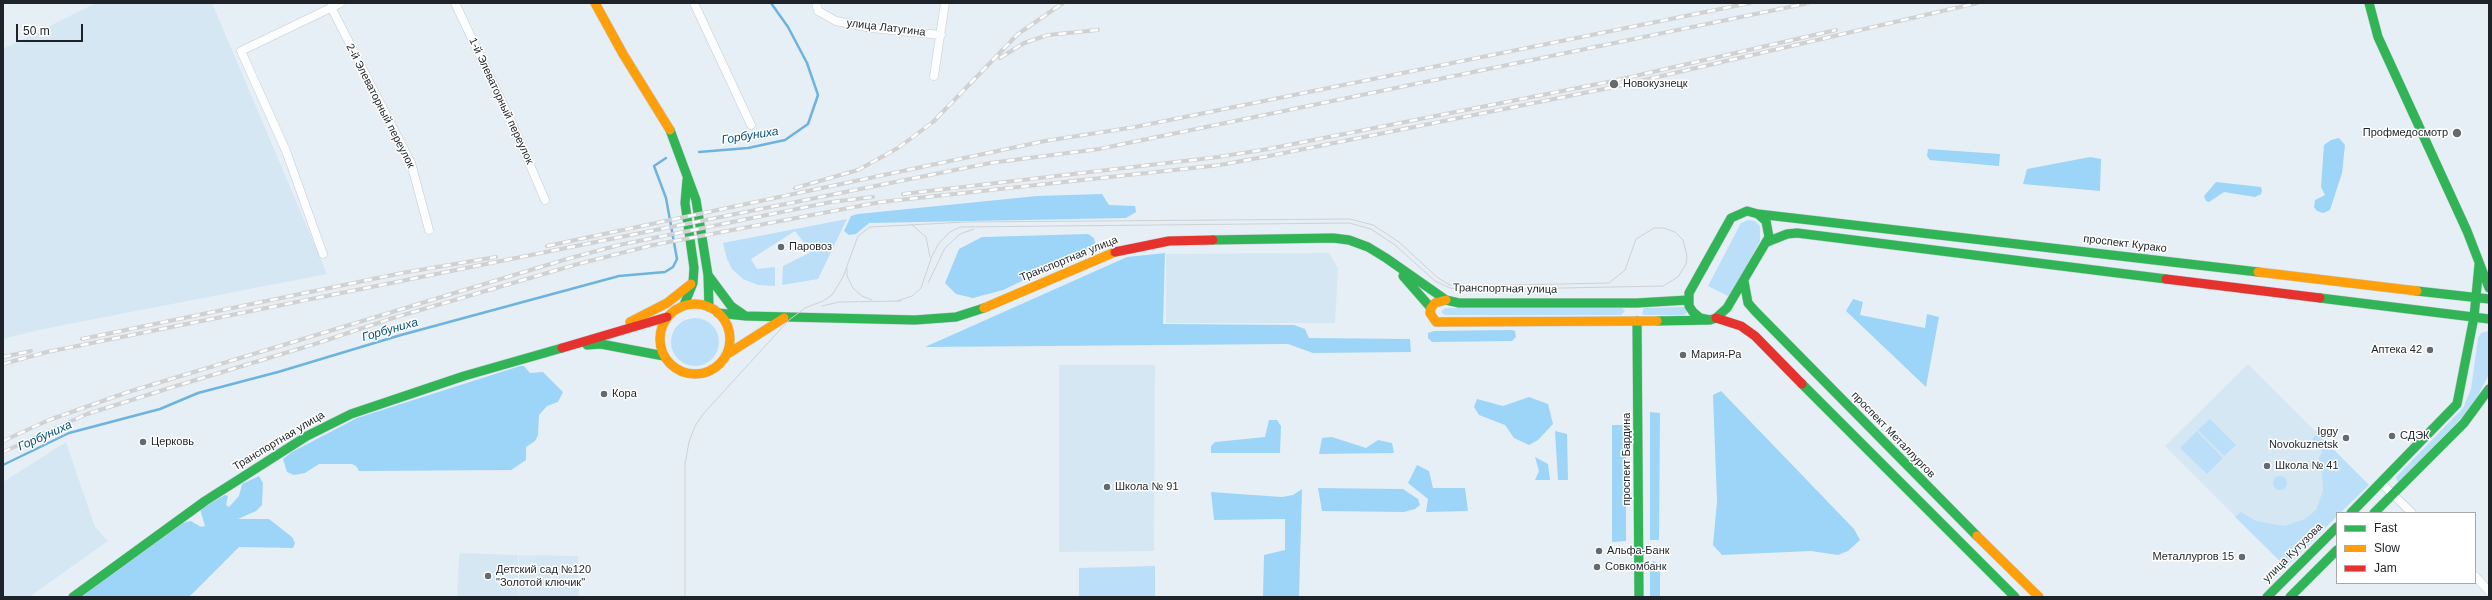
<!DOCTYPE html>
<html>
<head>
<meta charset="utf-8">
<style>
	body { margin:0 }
	#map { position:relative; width:2492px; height:600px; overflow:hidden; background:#e6eff6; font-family:Helvetica,sans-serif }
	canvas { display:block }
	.frame { position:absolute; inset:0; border:4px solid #1d2328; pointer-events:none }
	.legend { position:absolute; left:2336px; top:512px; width:140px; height:72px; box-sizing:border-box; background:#fff; border:1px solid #a5a7a9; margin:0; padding:5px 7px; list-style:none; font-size:12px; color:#1d2328 }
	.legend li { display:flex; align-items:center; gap:8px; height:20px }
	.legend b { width:20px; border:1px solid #a5a7a9 }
	.scale { position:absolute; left:16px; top:24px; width:67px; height:18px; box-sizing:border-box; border:2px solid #1d2328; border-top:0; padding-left:5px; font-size:12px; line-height:14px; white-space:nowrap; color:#1d2328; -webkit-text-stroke:3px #fff; paint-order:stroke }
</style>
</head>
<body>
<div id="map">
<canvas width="2492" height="600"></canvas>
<div class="frame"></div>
<ul class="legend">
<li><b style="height:5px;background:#30b455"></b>Fast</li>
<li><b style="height:5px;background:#ff9f0a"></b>Slow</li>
<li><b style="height:5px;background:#e5322d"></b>Jam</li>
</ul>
<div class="scale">50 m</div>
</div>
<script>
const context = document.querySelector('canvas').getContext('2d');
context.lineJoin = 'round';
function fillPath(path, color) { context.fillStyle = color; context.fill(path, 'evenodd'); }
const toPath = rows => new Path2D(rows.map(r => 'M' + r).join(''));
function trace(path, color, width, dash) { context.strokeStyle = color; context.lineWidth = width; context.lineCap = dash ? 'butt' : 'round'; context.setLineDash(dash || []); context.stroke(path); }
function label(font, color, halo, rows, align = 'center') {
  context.font = font + ' Helvetica,sans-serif'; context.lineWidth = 3; context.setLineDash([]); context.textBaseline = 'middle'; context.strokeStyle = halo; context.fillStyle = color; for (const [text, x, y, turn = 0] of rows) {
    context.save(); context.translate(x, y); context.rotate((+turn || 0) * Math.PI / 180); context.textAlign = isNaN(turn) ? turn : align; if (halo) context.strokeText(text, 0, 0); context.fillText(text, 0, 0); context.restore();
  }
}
fillPath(toPath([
	[96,3,212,3,327,274,38,330,3,339,3,49],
	[1329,253,1338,268,1335,323,1166,323,1166,254],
	[2248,364,2369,485,2340,513,2337,513,2337,516,2286,567,2165,446],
	[1059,365,1155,365,1154,551,1059,552],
	[66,442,95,527,108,541,29,597,3,597,3,482],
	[461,553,518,555,518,597,457,597,459,555],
	[519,555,578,556,579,597,519,597]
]), '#d6e7f4');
fillPath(toPath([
	[847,219,818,279,782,285,783,266,811,252,795,231,751,259,757,269,775,267,775,286,758,285,743,279,732,269,727,259,723,243],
	[1748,220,1755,221,1760,226,1760,241,1730,297,1708,286,1741,223],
	[1621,307,1625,311,1621,315,1445,315,1441,312,1445,308],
	[1685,307,1689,311,1684,315,1644,315,1642,313,1644,308],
	'671 342a24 24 0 1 1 48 0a24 24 0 1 1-48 0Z',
	[2489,331,2489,374,2472,407,2399,482,2397,481,2396,477,2463,408,2471,389,2478,338,2481,333],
	[2210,419,2236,445,2224,456,2198,430],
	[2197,431,2223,458,2207,474,2180,448],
	[2317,433,2369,485,2340,513,2337,513,2337,516,2286,567,2235,517,2241,512,2256,521,2284,526,2305,519,2316,510,2323,491,2322,472,2317,462,2322,452,2311,441],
	'2273 483a7 7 0 1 1 14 0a7 7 0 1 1-14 0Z',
	[1155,566,1155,597,1079,597,1079,568]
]), '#bbdff8');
fillPath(toPath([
	[2339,138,2345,145,2342,173,2330,210,2323,213,2317,211,2314,207,2315,200,2325,195,2321,187,2324,145,2331,140],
	[1928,149,2000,154,1999,166,1930,160,1927,156],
	[2090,157,2101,159,2100,191,2023,184,2027,169],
	[2216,182,2261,187,2262,191,2261,194,2255,197,2224,192,2209,202,2206,201,2204,196],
	[1102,194,1109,205,1135,206,1136,212,1126,218,869,223,856,234,849,235,844,231,851,216,858,214,1037,196],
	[1088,234,1094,238,1095,243,1091,248,1003,290,973,298,956,294,945,283,959,249,982,237],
	[1165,253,1163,324,1294,325,1305,329,1309,338,1410,339,1411,352,1313,353,1288,344,925,347,1127,257],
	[1853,299,1863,302,1860,315,1925,328,1927,314,1939,317,1926,387,1846,311],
	[1512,330,1515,331,1516,337,1512,341,1432,342,1428,338,1428,333,1434,331],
	[520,366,524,366,530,373,543,372,563,392,558,402,547,406,539,415,538,435,535,441,526,447,526,460,511,470,359,471,356,466,352,464,319,464,305,473,294,475,287,472,283,459,292,452,357,418],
	[1721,391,1854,529,1860,540,1848,551,1838,555,1811,551,1722,555,1713,545,1717,502,1713,395],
	[1529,397,1548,404,1553,424,1538,440,1529,445,1514,438,1505,425,1479,415,1474,407,1477,399,1503,406],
	[1650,412,1660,413,1659,540,1650,540],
	[1269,420,1277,420,1281,426,1280,453,1211,453,1211,446,1215,442,1265,437],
	[1612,425,1626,425,1626,541,1612,542],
	[1555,431,1567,434,1568,480,1558,480],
	[1332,437,1366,448,1378,440,1392,443,1394,453,1319,454,1322,438],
	[1535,457,1548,464,1550,480,1535,480,1539,471],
	[1417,465,1429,471,1433,488,1465,488,1468,511,1426,512,1428,499,1408,483],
	[259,476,263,483,262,505,256,511,238,519,269,519,292,537,295,543,293,548,239,547,189,597,79,597,183,523,191,521,201,527,205,526,200,509,225,495,228,496,226,505,229,507,239,496,242,484],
	[1318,488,1403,489,1418,499,1420,505,1415,509,1404,512,1322,511],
	[1302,489,1299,597,1263,597,1264,555,1285,550,1285,519,1214,520,1211,492,1282,497,1293,495],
	[1653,561,1660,564,1660,597,1650,597,1650,569]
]), '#9dd5f8');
trace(toPath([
	[699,152,748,148,785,140,808,124,818,95,807,63,788,27,771,3],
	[3,465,69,433,160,409,198,393,278,372,401,335,619,276,665,272,673,267,677,259,666,198,654,166,666,158]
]), '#6db3dd', 2.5);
const street = toPath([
	[455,3,512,123,545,200],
	[694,3,751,125],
	[816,3,818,11,836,21,871,28,941,35],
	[331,7,411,163,429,230],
	[934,76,945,3],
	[323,254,286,151,241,51,341,3],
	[2381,483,2412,513],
	[2475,576,2489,591]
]);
const fast = toPath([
	[2369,3,2378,37,2467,231,2489,288],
	[670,130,696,200,708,275,709,307],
	[1758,214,2258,272],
	[1213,240,1333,238,1349,240,1368,247,1386,258,1446,300,1459,303,1637,303,1688,300],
	[1767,242,1787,234,1797,233,2166,279],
	[708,275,731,306,744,315],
	[1403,276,1431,308],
	[1744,281,1748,303,1755,311,1977,536],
	[2417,291,2489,299],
	[2320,298,2489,319],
	[684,305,693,283,694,268,685,203,687,180],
	[718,313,746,316,915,320,956,317,984,308],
	[1637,321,1639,597],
	[1657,321,1710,320,1716,318,1727,308,1769,237,1766,221,1758,214,1747,211,1731,218,1689,293,1689,306,1693,312,1700,318,1710,320],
	[587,345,601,344,664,356],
	[1802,384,2015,597],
	[2351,513,2457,404,2474,317,2479,265],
	[2374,513,2464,423,2489,389],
	[73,597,205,501,307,436,351,414,464,376,562,348],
	[2267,597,2337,527],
	[2290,597,2337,550]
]);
const slow = toPath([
	[595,3,623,54,670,130],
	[2258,272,2417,291],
	[1446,300,1435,303,1431,308,1430,313,1436,322,1657,321],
	'660 339a35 35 0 1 1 70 0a35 35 0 1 1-70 0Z',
	[984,308,1115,252],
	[630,322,667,303,691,284],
	[726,355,784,318],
	[1977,536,2039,597]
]);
const jam = toPath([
	[1115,252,1169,241,1213,240],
	[2166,279,2320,298],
	[1716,318,1741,326,1755,336,1802,384],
	[562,348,667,317]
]);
trace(street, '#c5ccd2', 9);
trace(fast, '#c5ccd2', 10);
trace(slow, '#c5ccd2', 10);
trace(jam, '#c5ccd2', 10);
trace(street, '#fbfdfe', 8);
trace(fast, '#30b455', 9);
trace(slow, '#ff9f0a', 9);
trace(jam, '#e5322d', 9);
trace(toPath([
	[911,224,926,237,930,257],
	[847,268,847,276,853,288,862,296,872,300],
	[928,283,945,248,960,234,974,229],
	[822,306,839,302,901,301],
	[685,597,685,464,689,442,695,426,704,413,789,320,805,308,823,301,832,295,843,277,858,236,870,227,966,222,1350,219,1373,225,1399,242,1438,278,1450,285,1463,286,1609,283,1625,270,1636,239,1654,228,1664,228,1675,232,1683,240,1687,256,1686,264,1678,277,1663,286,1463,290,1450,288,1435,281,1395,245,1371,229,1349,223,960,227,950,232,939,243,932,256,921,288,912,296,897,301]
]), '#cfd1d3', 1);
const rail = toPath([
	[1000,58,1024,43,1048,35,1098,30],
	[795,188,858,170,898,148,933,122,1018,34,1063,3],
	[903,194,1218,157,1268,149,1613,81,1836,30],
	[547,246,1045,141,1135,127,1750,3],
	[82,339,402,273,496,257],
	[3,357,31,351],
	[3,364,47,352,990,163,1099,149,1809,3],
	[3,441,49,420,128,392,567,259,619,245,831,202,873,197],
	[3,452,87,414,176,386,315,344,393,318,578,264,653,245,881,202,1220,165,1269,156,1614,87,1977,3]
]);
trace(rail, '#cfd1d3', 4);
trace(rail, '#fff', 2.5, [8]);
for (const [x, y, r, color] of [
	[1614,84,5,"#636a70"],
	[2457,133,5,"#636a70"],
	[781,247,4,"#636a70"],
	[2430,350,4,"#636a70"],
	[1683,355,4,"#636a70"],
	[604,394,4,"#636a70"],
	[2392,436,4,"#636a70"],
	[2346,438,4,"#636a70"],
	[143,442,4,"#636a70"],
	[2267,466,4,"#636a70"],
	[1107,487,4,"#636a70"],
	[1599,551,4,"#636a70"],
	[2242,557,4,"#636a70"],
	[1597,567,4,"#636a70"],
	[488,576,4,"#636a70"]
]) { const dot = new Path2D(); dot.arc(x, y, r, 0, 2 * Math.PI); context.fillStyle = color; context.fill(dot); trace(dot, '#fff', 1.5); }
label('11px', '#1d2328', '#fff', [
	["улица Латугина",886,28,7],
	["1-й Элеваторный переулок",501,101,65],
	["2-й Элеваторный переулок",380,106,63],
	["проспект Курако",2125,244,7],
	["Транспортная улица",1069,259,-22],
	["Транспортная улица",1505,289,1],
	["проспект Металлургов",1893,435,46],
	["Транспортная улица",279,441,-31],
	["проспект Бардина",1627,459,-90],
	["улица Кутузова",2293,553,-45]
]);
label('11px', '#1d2328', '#fff', [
	["Новокузнецк",1623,84],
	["Профмедосмотр",2448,133,"right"],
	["Паровоз",789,247],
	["Аптека 42",2422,350,"right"],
	["Мария-Ра",1691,355],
	["Кора",612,394],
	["Iggy",2338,432,"right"],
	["Novokuznetsk",2338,445,"right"],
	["СДЭК",2400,436],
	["Церковь",151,442],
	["Школа № 41",2275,466],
	["Школа № 91",1115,487],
	["Альфа-Банк",1607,551],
	["Металлургов 15",2234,557,"right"],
	["Совкомбанк",1605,567],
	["Детский сад №120",496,570],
	["\"Золотой ключик\"",496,583]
], 'left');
label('italic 12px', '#035177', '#fff', [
	["Горбуниха",750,136,-9],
	["Горбуниха",390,330,-16],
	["Горбуниха",45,436,-24]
]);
</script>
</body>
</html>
